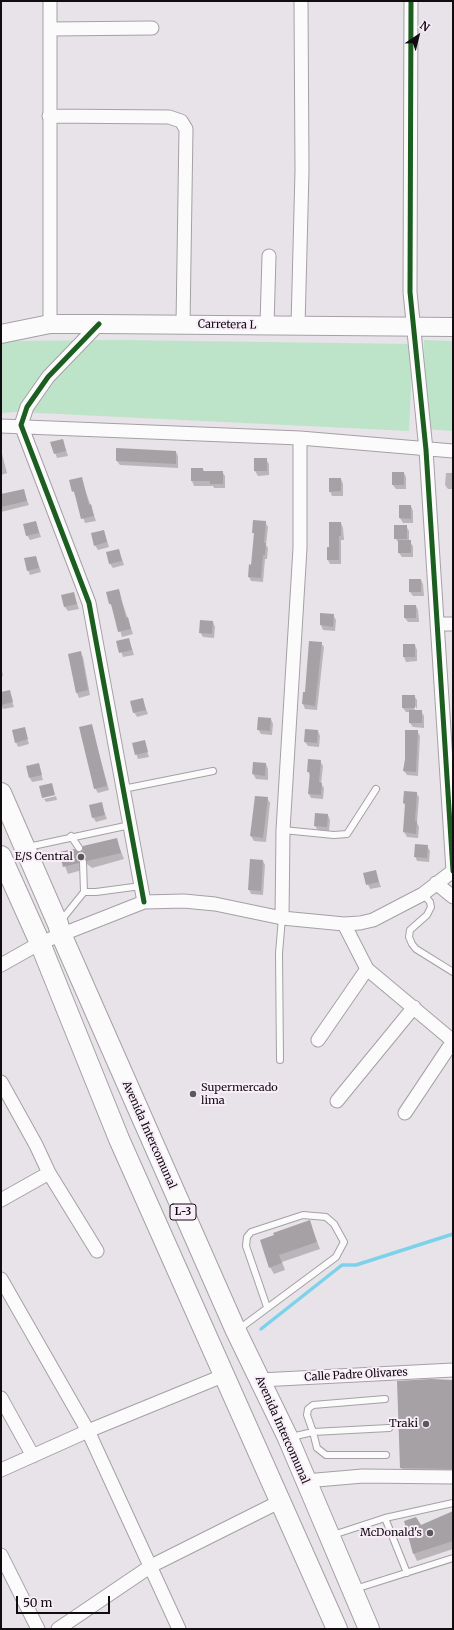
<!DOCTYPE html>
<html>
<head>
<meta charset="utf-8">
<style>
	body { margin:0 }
	#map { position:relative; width:454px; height:1630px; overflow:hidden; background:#e8e3e8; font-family:Merriweather,serif }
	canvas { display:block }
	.frame { position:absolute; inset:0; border:2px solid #100c10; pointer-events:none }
	.north { position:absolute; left:398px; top:16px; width:40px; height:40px; -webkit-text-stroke:3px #f8edf8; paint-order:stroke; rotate:35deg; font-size:11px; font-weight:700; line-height:16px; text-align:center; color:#100c10 }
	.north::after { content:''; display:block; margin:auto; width:14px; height:18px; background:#100c10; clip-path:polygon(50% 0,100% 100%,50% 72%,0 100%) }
	.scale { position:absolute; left:16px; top:1596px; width:94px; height:18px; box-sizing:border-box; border:2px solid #100c10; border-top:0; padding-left:5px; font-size:12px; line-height:14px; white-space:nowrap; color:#100c10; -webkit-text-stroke:3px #f8edf8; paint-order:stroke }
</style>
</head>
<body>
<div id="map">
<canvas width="454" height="1630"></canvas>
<div class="frame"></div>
<div class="north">N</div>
<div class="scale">50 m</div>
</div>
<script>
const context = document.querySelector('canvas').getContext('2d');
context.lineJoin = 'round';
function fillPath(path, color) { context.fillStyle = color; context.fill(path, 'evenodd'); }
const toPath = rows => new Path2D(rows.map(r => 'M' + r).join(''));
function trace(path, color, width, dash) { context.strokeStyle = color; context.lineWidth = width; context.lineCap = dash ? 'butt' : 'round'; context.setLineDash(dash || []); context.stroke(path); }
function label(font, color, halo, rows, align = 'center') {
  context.font = font + ' Merriweather,serif'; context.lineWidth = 4; context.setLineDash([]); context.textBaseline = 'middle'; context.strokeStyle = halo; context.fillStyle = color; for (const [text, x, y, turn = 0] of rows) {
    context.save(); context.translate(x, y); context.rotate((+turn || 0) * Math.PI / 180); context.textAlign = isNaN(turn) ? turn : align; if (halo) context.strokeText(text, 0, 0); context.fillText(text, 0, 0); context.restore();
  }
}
fillPath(toPath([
	[122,340,413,344,409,431,18,412,1,413,1,341],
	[424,340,453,341,453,431,425,429]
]), '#bde4c9');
fillPath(toPath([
	[63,440,68,456,57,458,52,443],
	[1,450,7,473,1,475],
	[176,452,178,456,178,468,120,465,117,461],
	[255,459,266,459,269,464,269,475,258,476,255,471],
	[192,469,203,469,204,472,222,472,225,476,225,488,214,488,213,486,194,486,192,481],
	[404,473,406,477,406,489,396,489,393,485],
	[446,473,453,473,453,489,448,489,445,485],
	[81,478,96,521,85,523,70,481],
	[341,479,343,484,343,496,332,496,330,491],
	[23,490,29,505,1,512,1,495],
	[452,495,453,495,453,509,452,507],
	[400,506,411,506,413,511,413,523,403,523,400,518],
	[36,522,41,537,30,540,27,535],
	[265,522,268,527,266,545,268,548,267,559,265,559,263,582,251,581,249,577,252,566,255,536,253,532],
	[341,523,343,528,344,540,341,540,341,564,330,564,328,560,330,548],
	[406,526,409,531,409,541,413,546,413,557,402,557,399,553,399,543,395,538],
	[104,531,109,547,98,550,95,545],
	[119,550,124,565,113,568,110,564],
	[36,557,41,572,30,575,28,570],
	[421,580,423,584,424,596,413,596,410,592],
	[118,590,133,634,122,637,114,608,110,604],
	[73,593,79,609,68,611,65,607],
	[416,606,418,610,419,622,408,622,405,618],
	[321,614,333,615,336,620,335,631,323,630,321,625],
	[213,622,215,627,214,638,203,637,200,632],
	[129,639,134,655,123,657,118,642],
	[321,643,324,647,317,710,305,709,303,704,304,693,306,693],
	[404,645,415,645,417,650,417,661,406,662,404,657],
	[80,653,83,657,90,695,79,698,77,693,69,655],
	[1,666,3,676,1,676],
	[9,691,14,707,3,709,1,705,1,693],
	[414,696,417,700,417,709,413,703,411,704,416,711,421,711,424,716,424,728,413,727,410,723,410,712,406,712,403,708],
	[142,699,148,714,137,717,134,712],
	[271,719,273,724,272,735,261,734,258,729],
	[91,725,109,790,98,793,95,788],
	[24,728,29,744,18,747,16,742],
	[318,731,320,736,319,747,308,746,305,742],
	[417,731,420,736,418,776,407,775,404,771],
	[144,741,149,757,138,759,133,744],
	[320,761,323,766,321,784,324,788,323,799,311,798,309,794,310,776,308,771],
	[38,764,43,780,32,782,30,778],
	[266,764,268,769,268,780,256,779,253,774],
	[416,793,419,797,417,823,419,827,418,838,407,837,404,832,406,807,404,803],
	[56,796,57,800,46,802,44,799],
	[267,798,270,803,266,842,254,841,251,836],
	[101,804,107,819,96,822,93,817],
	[328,815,330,820,329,831,318,830,315,826],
	[116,839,124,859,92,868,87,864,83,867,82,870,68,874,60,853,80,854],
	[427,846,430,851,429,862,417,861,415,856],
	[263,861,265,865,263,895,251,894,249,889],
	[375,871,381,887,370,889,364,874],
	[309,1221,320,1249,282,1262,285,1270,274,1274,270,1267,275,1236],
	[453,1381,453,1478,406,1477,401,1468,398,1382],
	[453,1512,453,1549,417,1561,414,1554,405,1521,420,1526]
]), '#0003');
trace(toPath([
	[261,1329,342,1265,356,1265,453,1234]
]), '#7cd2eb', 3.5);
fillPath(toPath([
	[63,439,66,451,54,454,50,442],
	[116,448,176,451,176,464,116,461],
	[254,458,267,458,267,471,254,471],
	[191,468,203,468,203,471,223,471,223,484,210,484,210,481,191,481],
	[392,472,404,472,404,485,392,485],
	[82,477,89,505,91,504,94,516,81,519,74,491,72,492,69,480],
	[329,478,341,478,341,491,329,492],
	[24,489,27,501,1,507,1,494],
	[399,505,411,505,411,519,399,518],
	[253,520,266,521,264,543,266,543,265,555,263,555,261,578,248,577,249,564,251,565,254,533,252,533],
	[36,521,39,533,26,536,23,524],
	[329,522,341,522,341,536,339,536,339,560,327,560,327,547,329,547],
	[394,525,407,525,407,539,394,539],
	[104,530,107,542,94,546,91,533],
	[398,540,411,540,411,553,398,553],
	[119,549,122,561,109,564,106,552],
	[36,556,39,568,27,571,24,558],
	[409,579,421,579,421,592,409,592],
	[119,589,126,618,128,617,131,629,118,632,111,604,109,604,106,592],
	[74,592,77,604,64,607,61,595],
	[404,605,416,605,416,618,404,618],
	[320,613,334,614,333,627,320,625],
	[200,620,213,621,212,634,199,633],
	[129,638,132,650,119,653,116,641],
	[309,641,322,642,315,706,302,704,303,692,305,692],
	[403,644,415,644,415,657,403,657],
	[81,651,88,690,76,693,68,654],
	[10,690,13,702,1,705,1,692],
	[402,695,415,695,415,708,402,708],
	[143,698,146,710,133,713,130,701],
	[409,710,422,710,422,723,409,723],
	[258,717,271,718,270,731,257,730],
	[92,724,107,786,94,789,79,727],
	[25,727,28,739,15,743,12,730],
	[305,729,318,730,317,743,304,742],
	[405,730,418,730,416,772,403,771,405,759],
	[145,740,148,752,135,755,132,743],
	[308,759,321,760,319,782,322,783,321,795,308,794,310,772,307,772],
	[253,762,266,763,265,776,252,774],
	[39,763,42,775,29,778,26,766],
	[52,783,55,795,42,798,39,786],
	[404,791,417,792,415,821,417,821,416,834,403,832,405,804,403,803],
	[255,796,268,797,263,838,250,836],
	[102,802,105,815,92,818,89,805],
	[315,813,328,814,327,827,314,826],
	[117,838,121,853,87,861,82,858,79,860,79,863,63,867,59,852,74,849,80,852,83,850,83,846],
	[415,844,428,845,427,858,414,857],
	[250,859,263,860,261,891,248,890],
	[376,870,379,882,366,885,363,873],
	[310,1220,317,1242,279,1255,282,1263,269,1268,260,1240,274,1235,273,1233],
	[431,1379,453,1380,453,1469,400,1468,397,1381],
	[453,1511,453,1541,413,1554,404,1521,416,1517,421,1525]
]), '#a5a1a5');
const lane = toPath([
	[123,789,213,771],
	[283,830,334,835,347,834,376,789],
	[71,836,79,848],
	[28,847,130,825],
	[84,892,96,892,141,886],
	[423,894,430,902,431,907,427,915,410,930,409,937,412,944,416,949,453,972],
	[60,922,84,892,83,862],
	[280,1060,279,953,282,918],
	[239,1329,336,1257,344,1242,334,1224,326,1217,303,1215,251,1232,247,1237,246,1246,267,1307],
	[385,1399,313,1405,308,1409,307,1415,313,1432,389,1428],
	[291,1437,313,1432,317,1448,326,1455,386,1455],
	[385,1518,407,1573],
	[333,1535,385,1518,453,1503],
	[355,1589,453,1558]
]);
const street = toPath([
	[411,1,410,292,426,450,453,871],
	[51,29,152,28],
	[49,116,169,117,181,121,186,129,183,324],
	[50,324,50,1],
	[99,324,48,377,27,407,21,425,89,603,144,902],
	[267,325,269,256],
	[298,326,302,171,301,1],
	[1,426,300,438,453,451],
	[437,624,453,624],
	[436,883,453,897],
	[282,918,283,830,300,548,300,438],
	[344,924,367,969,453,1041],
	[1,965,40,943,144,902,184,901,215,904,282,918,344,924,360,923,373,920,423,894,453,871],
	[318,1040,367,969],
	[1,1082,36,1145,49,1173,97,1251],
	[337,1101,414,1007],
	[405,1113,453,1041],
	[1,1200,49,1173],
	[1,1279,88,1431,179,1629],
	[260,1380,453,1370],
	[1,1398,33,1456],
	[1,1470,88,1431,225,1375],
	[305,1481,363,1476,453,1477],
	[1,1555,38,1629],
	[58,1629,151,1566,281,1501]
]);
const secondary = toPath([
	[1,334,50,324,99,324,453,327]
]);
const primary = toPath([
	[1,793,58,924,61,934,236,1331,288,1438,369,1629],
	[1,856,40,943,119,1139,337,1629]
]);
trace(lane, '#a4a0a4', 8);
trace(street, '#a4a0a4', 15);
trace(secondary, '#a4a0a4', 20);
trace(primary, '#a4a0a4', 22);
trace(lane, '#fcfbfc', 6);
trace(street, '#fcfbfc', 13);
trace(secondary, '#fcfbfc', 18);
trace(primary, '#fcfbfc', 20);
trace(toPath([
	[411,1,410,292,426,450,453,871],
	[99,324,48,377,27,407,21,425,89,603,144,902]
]), '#1b5e20', 5);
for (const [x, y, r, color] of [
	[81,857,4,"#5c575c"],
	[193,1094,4,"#5c575c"],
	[426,1424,4,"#5c575c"],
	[430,1533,4,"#5c575c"]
]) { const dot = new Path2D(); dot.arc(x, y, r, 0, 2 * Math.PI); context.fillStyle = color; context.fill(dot); trace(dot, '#f8edf8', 1.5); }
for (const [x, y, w] of [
	[183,1212,26]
]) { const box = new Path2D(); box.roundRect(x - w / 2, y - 8, w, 16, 3); context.fillStyle = '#f8edf8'; context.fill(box); trace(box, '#100c10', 1); }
label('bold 10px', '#100c10', null, [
	["L-3",183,1212]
]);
label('11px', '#100c10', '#f8edf8', [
	["Carretera L",227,325,1],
	["Avenida Intercomunal",149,1135,66],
	["Calle Padre Olivares",356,1375,-3],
	["Avenida Intercomunal",282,1430,66]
]);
label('11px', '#100c10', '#f8edf8', [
	["E/S Central",73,857],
	["Supermercado",201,1088,"left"],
	["lima",201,1101,"left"],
	["Traki",418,1424],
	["McDonald's",422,1533]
], 'right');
</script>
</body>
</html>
